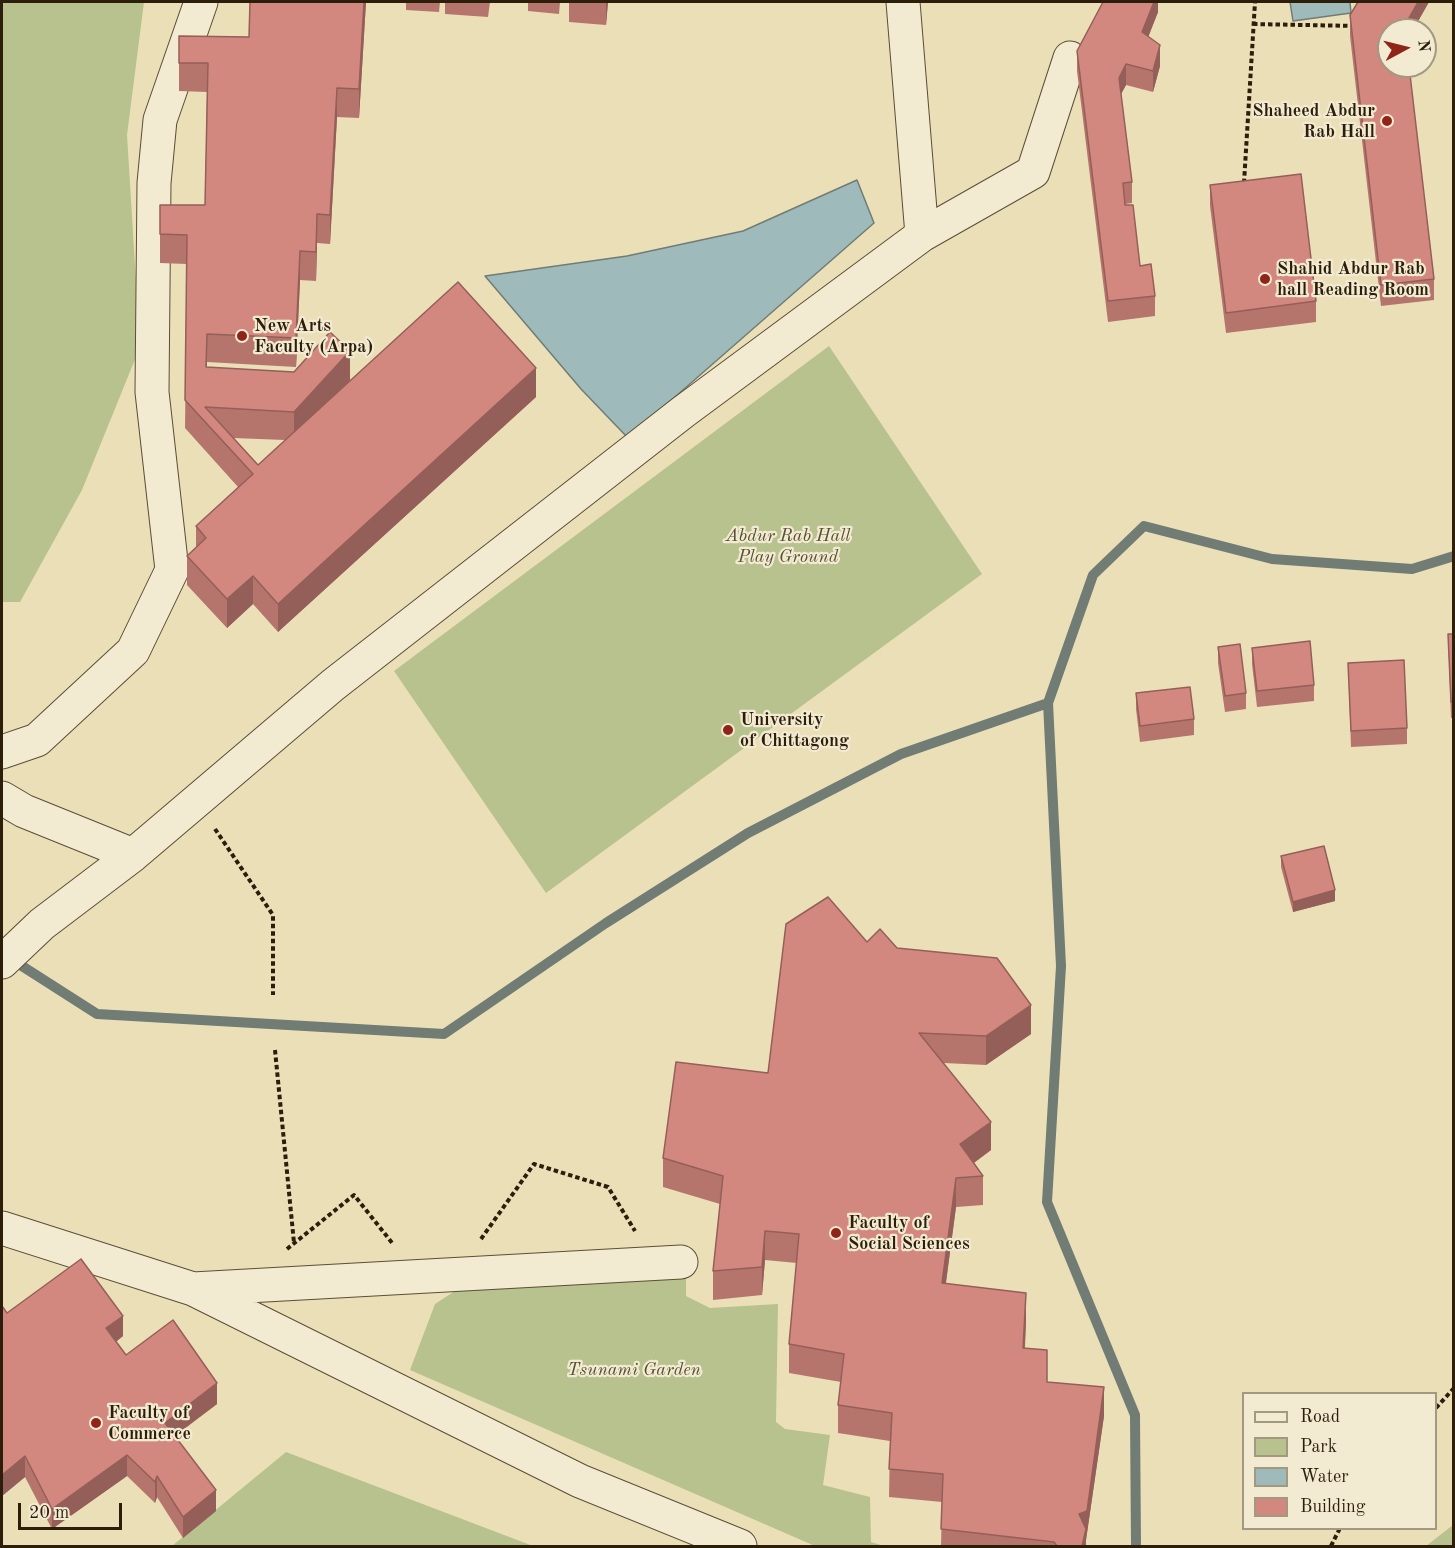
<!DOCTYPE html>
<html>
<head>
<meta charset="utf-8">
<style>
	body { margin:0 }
	#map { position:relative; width:1455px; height:1548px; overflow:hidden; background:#ebdfb8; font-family:"Old Standard TT",serif }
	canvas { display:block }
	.frame { position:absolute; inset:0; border:3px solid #2c1e0b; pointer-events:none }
	.legend { position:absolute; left:1242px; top:1392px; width:195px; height:138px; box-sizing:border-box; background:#f2ead1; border:2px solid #a39882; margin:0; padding:8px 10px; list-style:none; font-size:18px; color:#2c1e0b }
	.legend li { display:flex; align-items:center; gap:12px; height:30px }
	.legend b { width:30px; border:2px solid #a39882 }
	.north { position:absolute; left:1377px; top:18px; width:60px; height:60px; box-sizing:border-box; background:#f2ead1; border:2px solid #a39882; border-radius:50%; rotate:83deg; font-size:16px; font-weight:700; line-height:24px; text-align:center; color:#2c1e0b }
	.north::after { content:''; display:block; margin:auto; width:21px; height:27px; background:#8f2418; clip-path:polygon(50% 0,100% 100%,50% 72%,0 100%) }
	.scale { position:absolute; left:18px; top:1503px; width:104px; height:27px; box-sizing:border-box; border:3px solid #2c1e0b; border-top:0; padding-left:8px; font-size:18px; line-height:21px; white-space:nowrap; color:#2c1e0b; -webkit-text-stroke:4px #f2ead1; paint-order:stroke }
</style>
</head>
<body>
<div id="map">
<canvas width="1455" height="1548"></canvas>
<div class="frame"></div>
<ul class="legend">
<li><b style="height:8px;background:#f2ead1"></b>Road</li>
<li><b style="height:16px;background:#b7c28f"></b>Park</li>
<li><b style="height:16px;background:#9ebaba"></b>Water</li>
<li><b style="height:16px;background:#d3887f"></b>Building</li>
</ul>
<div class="north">N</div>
<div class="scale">20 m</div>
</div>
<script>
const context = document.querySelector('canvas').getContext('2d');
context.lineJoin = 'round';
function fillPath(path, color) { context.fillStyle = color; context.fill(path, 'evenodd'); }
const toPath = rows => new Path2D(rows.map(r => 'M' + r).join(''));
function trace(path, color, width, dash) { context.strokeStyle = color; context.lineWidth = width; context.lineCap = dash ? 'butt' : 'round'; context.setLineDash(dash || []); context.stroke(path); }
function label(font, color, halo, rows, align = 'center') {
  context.font = font + ' "Old Standard TT",serif'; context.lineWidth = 4.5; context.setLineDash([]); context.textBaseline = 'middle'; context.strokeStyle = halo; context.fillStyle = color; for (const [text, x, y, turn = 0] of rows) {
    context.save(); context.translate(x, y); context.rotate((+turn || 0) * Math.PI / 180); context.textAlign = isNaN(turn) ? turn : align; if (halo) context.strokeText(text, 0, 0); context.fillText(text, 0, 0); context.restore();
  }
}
fillPath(toPath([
	[2,2,144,2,127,135,140,347,82,490,20,602,2,602],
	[829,346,982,574,546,893,394,671],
	[686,1278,686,1296,710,1308,778,1304,776,1422,785,1429,830,1435,823,1485,870,1497,871,1542,884,1546,815,1546,410,1370,435,1304,458,1289],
	[286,1452,533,1546,172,1546],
	[1453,1525,1453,1546,1426,1546]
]), '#b7c28f');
const water = toPath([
	[1290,2,1350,2,1351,13,1293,21,1290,2],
	[857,180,874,223,628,438,581,389,485,276,627,256,743,231,857,180]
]);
fillPath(water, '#9ebaba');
trace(water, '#707c74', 1.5);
trace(toPath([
	[1048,703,1061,966,1047,1202,1135,1415,1136,1546],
	[11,959,97,1014,444,1034,606,923,748,833,901,754,1048,703,1093,575,1144,526,1272,559,1412,569,1454,556]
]), '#707c74', 10);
const minor = toPath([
	[922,235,1033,172,1070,58],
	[2,752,37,740,133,651,172,570,152,392,154,183,160,120,201,2],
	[2,798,24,811,133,855],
	[2,962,42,924,133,855,333,685,683,412,922,235,903,2],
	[2,1228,193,1289,580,1481,740,1546],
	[193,1289,681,1262]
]);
trace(minor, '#5c4e36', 35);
trace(toPath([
	[1253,24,1355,26],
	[1244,183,1255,2],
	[215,829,273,915,273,995],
	[275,1050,294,1243],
	[481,1239,534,1164,608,1187,635,1231],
	[287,1249,354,1195,393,1244],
	[1436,1408,1454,1388],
	[1331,1546,1340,1528]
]), '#2c1e0b', 4, [4.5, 3]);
trace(minor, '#f2ead1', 33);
fillPath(toPath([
	[250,2,366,2,359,118,337,117,330,244,317,243,316,281,300,280,296,367,207,362,207,367,536,397,278,632,253,604,227,628,187,585,187,556,196,548,196,526,238,487,185,428,187,264,160,263,160,205,205,205,207,92,179,91,179,36,249,37],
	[233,438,285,440,258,465],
	[406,2,440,2,439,12,406,10],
	[445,2,490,2,488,17,445,14],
	[528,2,560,2,559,14,528,11],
	[569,2,608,2,606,25,569,22],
	[1158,2,1158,12,1148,37,1160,66,1153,92,1126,85,1121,94,1132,182,1132,203,1125,204,1140,266,1155,296,1155,316,1108,322,1077,71,1077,51],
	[1429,2,1413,30,1389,30,1434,279,1434,300,1381,306,1350,36,1350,15],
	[1210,185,1316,301,1316,322,1226,333,1210,206],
	[1448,634,1454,634,1454,718,1451,718],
	[1218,647,1246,693,1246,709,1225,712,1218,663],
	[1252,648,1314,685,1314,701,1257,707,1252,664],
	[1348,663,1407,728,1407,744,1351,747],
	[1136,693,1194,719,1194,735,1140,742,1136,709],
	[1281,856,1335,901,1293,912,1281,867],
	[867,942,897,948,1031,1034,986,1065,944,1063,991,1150,974,1163,983,1176,983,1205,956,1207,946,1283,1026,1322,1025,1348,1047,1382,1104,1416,1086,1540,1086,1546,941,1546,942,1502,889,1497,890,1441,838,1433,838,1405,841,1382,789,1373,789,1344,797,1263,765,1260,762,1295,713,1300,713,1271,720,1204,663,1187,663,1158,768,1073],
	[2,1306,7,1313,123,1336,116,1342,126,1355,217,1404,175,1436,216,1511,183,1538,157,1497,155,1503,127,1476,52,1529,25,1477,2,1496]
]), '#b5756d');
fillPath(toPath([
	[364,2,366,2,359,118,359,89],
	[606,2,608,2,606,25],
	[1154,2,1158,2,1158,12,1142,53,1142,32],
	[1418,2,1429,2,1413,30,1405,30,1405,25],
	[1160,45,1160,66,1153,92,1153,71],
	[1126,64,1126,85,1119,98,1119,78],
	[337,88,337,117,330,244,330,215],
	[317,214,317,243,316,281,316,252],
	[300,251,300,280,296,367,296,338],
	[207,334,207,362,206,396,206,367],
	[350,351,350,380,294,441,294,412],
	[536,368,536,397,278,632,278,604],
	[253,576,253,604,227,628,227,599],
	[1335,890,1335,901,1293,912,1293,902],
	[1031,1005,1031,1034,986,1065,986,1036],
	[991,1122,991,1150,960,1173,960,1144],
	[956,1178,956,1207,942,1311,942,1283],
	[765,1231,765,1260,762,1295,762,1267],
	[1026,1293,1026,1322,1023,1376,1023,1348],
	[123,1316,123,1336,106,1349,106,1328],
	[217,1383,217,1404,165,1443,165,1423],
	[1104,1387,1104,1416,1086,1540,1086,1546,1082,1546,1079,1514],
	[127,1455,127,1476,52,1529,52,1509],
	[25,1456,25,1477,2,1496,2,1475],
	[157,1476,157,1497,155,1503,155,1482],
	[216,1490,216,1511,183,1538,183,1517]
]), '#945f59');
const building = toPath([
	[250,2,364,2,359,89,337,88,330,215,317,214,316,252,300,251,296,338,207,334,206,367,294,372,330,332,350,351,294,412,205,407,258,465,458,282,536,368,278,604,253,576,227,599,187,556,206,538,196,526,253,474,185,400,187,235,160,234,160,205,205,205,208,63,179,63,179,36,249,37,250,2],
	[1103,2,1154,2,1142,32,1160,45,1153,71,1126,64,1119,78,1132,182,1123,183,1125,205,1133,205,1140,266,1151,264,1155,296,1108,301,1077,51,1103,2],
	[1358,2,1418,2,1405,25,1405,30,1389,30,1389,66,1409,66,1434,279,1381,285,1350,15,1358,2],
	[1301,174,1316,301,1226,313,1210,185,1301,174],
	[1448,634,1454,634,1454,702,1451,702,1448,634],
	[1310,641,1314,685,1257,691,1252,648,1310,641],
	[1240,644,1246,693,1225,696,1218,647,1240,644],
	[1404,660,1407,728,1351,731,1348,663,1404,660],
	[1190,687,1194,719,1140,726,1136,693,1190,687],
	[1324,846,1335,890,1293,902,1281,856,1324,846],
	[828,897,867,942,880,929,897,948,997,958,1031,1005,986,1036,919,1033,991,1122,960,1144,983,1176,956,1178,942,1283,1026,1293,1023,1348,1047,1350,1047,1382,1104,1387,1087,1511,1079,1514,1086,1529,1082,1546,1057,1546,1054,1542,941,1529,943,1474,889,1469,892,1413,838,1405,844,1354,789,1344,799,1234,765,1231,762,1267,713,1271,723,1176,663,1158,676,1062,768,1073,786,924,828,897],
	[81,1259,123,1316,106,1328,126,1355,173,1320,217,1383,165,1423,216,1490,183,1517,157,1476,155,1482,127,1455,52,1509,25,1456,2,1475,2,1306,7,1313,81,1259]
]);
fillPath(building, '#d3887f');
trace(building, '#945f59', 1.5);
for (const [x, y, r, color] of [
	[1387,121,6,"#8f2418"],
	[1265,279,6,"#8f2418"],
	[242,336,6,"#8f2418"],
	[728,730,6,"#8f2418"],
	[836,1233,6,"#8f2418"],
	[96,1423,6,"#8f2418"]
]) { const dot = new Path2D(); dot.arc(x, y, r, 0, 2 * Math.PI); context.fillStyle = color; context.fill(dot); trace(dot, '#f2ead1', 2); }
label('bold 18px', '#2c1e0b', '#f2ead1', [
	["Shaheed Abdur",1375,111,"right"],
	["Rab Hall",1375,132,"right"],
	["Shahid Abdur Rab",1277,269],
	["hall Reading Room",1277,290],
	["New Arts",254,326],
	["Faculty (Arpa)",254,347],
	["University",740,720],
	["of Chittagong",740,741],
	["Faculty of",848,1223],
	["Social Sciences",848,1244],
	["Faculty of",108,1413],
	["Commerce",108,1434]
], 'left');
label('italic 18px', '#564f33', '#f2ead1', [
	["Abdur Rab Hall",788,536],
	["Play Ground",788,557],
	["Tsunami Garden",634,1370]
]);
</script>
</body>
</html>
